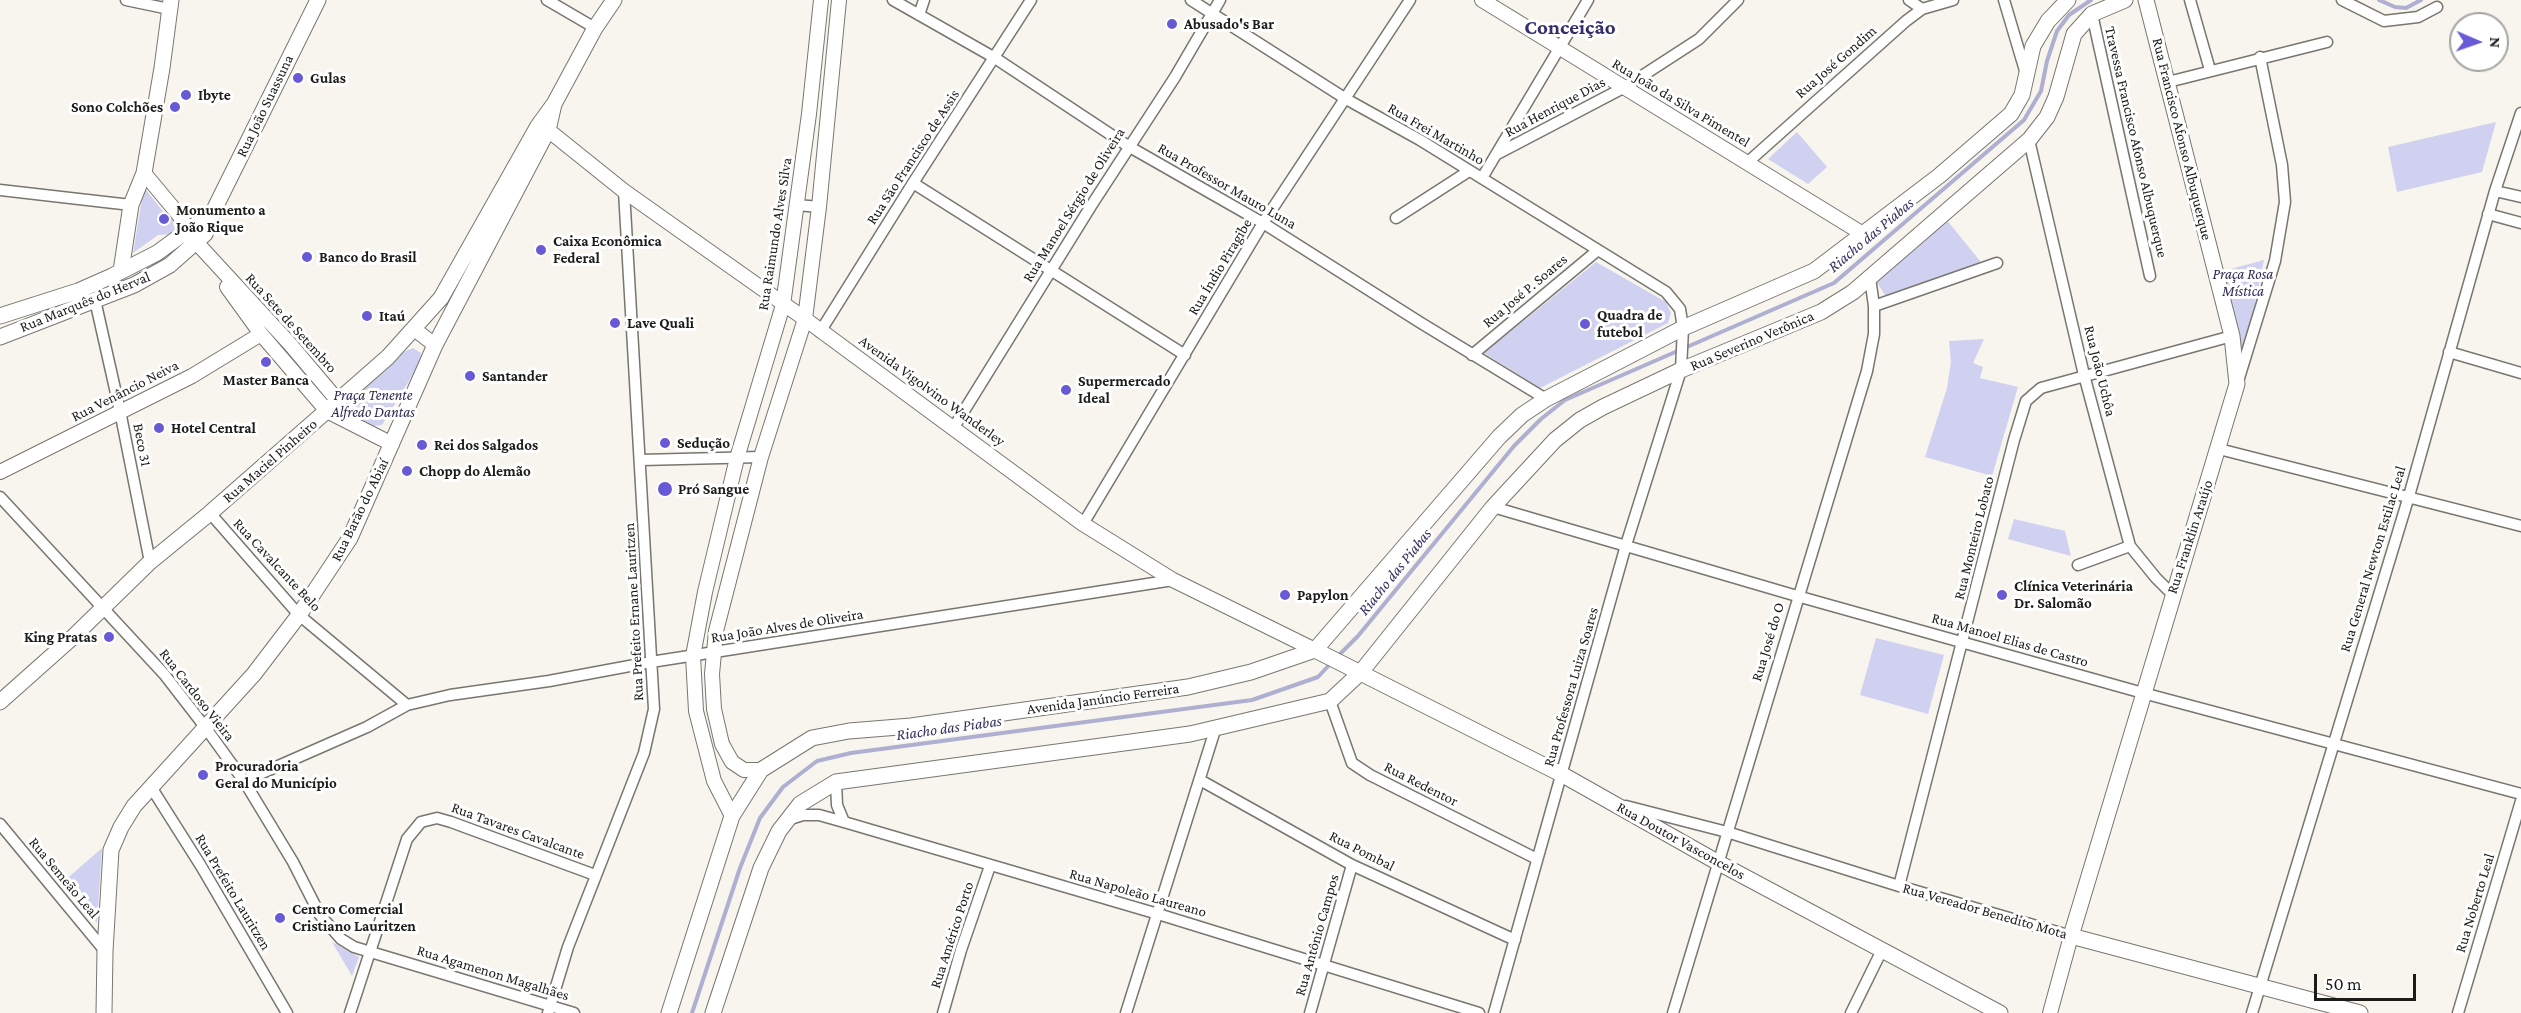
<!DOCTYPE html>
<html>
<head>
<meta charset="utf-8">
<style>
	body { margin:0 }
	#map { position:relative; width:2521px; height:1013px; overflow:hidden; background:#f7f5ed; font-family:"Crimson Pro",serif }
	canvas { display:block }
	.north { position:absolute; left:2449px; top:12px; width:60px; height:60px; box-sizing:border-box; background:#fff; border:2px solid #a4a4a3; border-radius:50%; rotate:92deg; font-size:16px; font-weight:700; line-height:24px; text-align:center; color:#1c1c19 }
	.north::after { content:''; display:block; margin:auto; width:21px; height:27px; background:#685ad4; clip-path:polygon(50% 0,100% 100%,50% 72%,0 100%) }
	.scale { position:absolute; left:2314px; top:974px; width:102px; height:27px; box-sizing:border-box; border:3px solid #1c1c19; border-top:0; padding-left:8px; font-size:18px; line-height:21px; white-space:nowrap; color:#1c1c19; -webkit-text-stroke:4px #fff; paint-order:stroke }
</style>
</head>
<body>
<div id="map">
<canvas width="2521" height="1013"></canvas>
<div class="north">N</div>
<div class="scale">50 m</div>
</div>
<script>
const context = document.querySelector('canvas').getContext('2d');
context.lineJoin = 'round';
function fillPath(path, color) { context.fillStyle = color; context.fill(path, 'evenodd'); }
const toPath = rows => new Path2D(rows.map(r => 'M' + r).join(''));
function trace(path, color, width, dash) { context.strokeStyle = color; context.lineWidth = width; context.lineCap = dash ? 'butt' : 'round'; context.setLineDash(dash || []); context.stroke(path); }
function label(font, color, halo, rows, align = 'center') {
  context.font = font + ' "Crimson Pro",serif'; context.lineWidth = 6; context.setLineDash([]); context.textBaseline = 'middle'; context.strokeStyle = halo; context.fillStyle = color; for (const [text, x, y, turn = 0] of rows) {
    context.save(); context.translate(x, y); context.rotate((+turn || 0) * Math.PI / 180); context.textAlign = isNaN(turn) ? turn : align; if (halo) context.strokeText(text, 0, 0); context.fillText(text, 0, 0); context.restore();
  }
}
fillPath(toPath([
	[2496,122,2482,172,2397,192,2388,147],
	[1797,132,1827,167,1808,184,1768,159],
	[144,187,164,213,179,223,175,234,158,235,133,253],
	[1945,218,1981,262,1886,297,1875,279],
	[2264,260,2246,346,2244,348,2240,346,2223,271],
	[1596,262,1666,302,1671,313,1668,323,1540,388,1484,353],
	[1984,339,1973,363,1983,367,1980,378,2018,387,1992,476,1925,457,1947,388,1951,362,1949,341],
	[413,348,421,353,420,363,382,425,373,426,346,411,344,403,404,352],
	[2014,519,2065,531,2071,556,2008,539],
	[1876,638,1944,655,1928,714,1860,695],
	[102,848,97,923,63,882],
	[332,942,359,957,352,976]
]), '#d0d1f1');
trace(toPath([
	[2379,0,2395,7,2406,8,2421,0],
	[1336,658,1358,636,1514,446,1541,419,1565,400,1834,283,2024,120,2041,91,2047,61,2057,31,2069,15,2091,0],
	[692,1013,740,868,760,818,783,787,817,761,851,753,1252,700,1318,677,1331,663]
]), '#aeafd1', 4);
const minor = toPath([
	[126,0,169,9],
	[547,0,595,28],
	[893,0,995,58,1128,146,1263,223,1421,323,1546,399],
	[1191,0,1346,99,1420,140,1666,292,1680,309,1683,328,1681,370,1626,545,1494,1013],
	[1909,0,1922,9],
	[2004,0,2026,74],
	[2190,0,2210,70],
	[2342,0,2384,21,2418,17,2437,7],
	[2092,14,2150,276],
	[919,15,924,0],
	[2168,82,2327,42],
	[2029,140,2084,375,2130,546,2156,578,2172,594],
	[1499,153,1625,87,1699,39,1738,0],
	[1748,162,1906,21,1922,9,1953,0],
	[1482,178,1588,0],
	[913,183,1185,355],
	[0,190,131,205],
	[2495,191,2521,197],
	[797,205,819,207],
	[2488,214,2521,223],
	[1396,218,1469,171],
	[95,300,120,411,150,562],
	[1874,306,1997,263],
	[820,332,913,183,1031,0],
	[2449,352,2521,373],
	[1472,355,1598,250],
	[2239,378,2275,261,2285,202,2282,165,2260,57],
	[954,427,1091,206,1175,77,1220,0],
	[2219,449,2521,526],
	[641,460,761,457],
	[0,497,164,674,205,727,244,781,293,862,320,915,341,939,354,947,574,1013],
	[1493,507,1797,596,2143,693,2521,794],
	[210,513,299,615,407,705],
	[1083,524,1263,223,1410,0],
	[2078,565,2130,546],
	[1330,701,1352,763,1370,775,1537,859],
	[1200,780,1352,865,1515,940],
	[244,781,367,727,407,705,450,695,549,681,651,662,1173,580],
	[836,782,837,805,844,822],
	[151,787,201,866,287,1013],
	[1626,806,1727,832,1899,886,2071,936],
	[787,820,803,815,819,815,844,822,1158,914,1479,1013],
	[0,824,105,951],
	[1899,886,2014,440,2026,401,2041,388,2232,336],
	[350,1013,407,839,421,822,437,818,451,822,595,875],
	[548,1013,568,947,644,753,654,709,624,191],
	[943,1013,961,950,990,866],
	[1126,1013,1215,730],
	[1310,1013,1352,865],
	[1673,1013,1867,371,1874,334,1874,306,1870,278],
	[1851,1013,1882,950],
	[2252,1013,2409,496,2495,191,2521,113],
	[2458,1013,2521,801]
]);
const tertiary = toPath([
	[1482,0,1863,234],
	[548,130,624,191,805,319,1083,524,1173,580,1315,650],
	[144,173,179,215,196,242,290,344,338,401],
	[227,287,261,334,327,411,392,444],
	[414,329,435,345],
	[0,472,192,376,261,334],
	[761,770,744,770,732,762,722,744,714,709,712,674,716,631,761,457,805,319,819,207,839,0],
	[732,816,714,781,696,711,693,656,705,592,737,458,783,305,809,114,821,0],
	[2050,1013,2071,936]
]);
const secondary = toPath([
	[2146,0,2232,336,2237,384,2071,936,2360,1013],
	[121,271,131,205,144,173,162,68,171,0],
	[0,316,78,291,112,276,157,253,213,212],
	[0,337,134,285,170,265,205,234,213,212,318,0],
	[1315,650,1563,775,1717,862,2000,1013],
	[0,702,73,637,150,562,210,513,388,357,441,298,538,126,554,104,595,28,614,0],
	[104,1013,105,951,111,850,121,827,134,806,254,674,299,615,350,538,435,345,548,130,554,104],
	[669,1013,732,816,761,770,812,738,849,731,911,726,1188,687,1251,672,1315,650,1499,437,1522,415,1546,399,1683,328,1814,271,1939,176,2011,114,2022,95,2033,46,2048,21,2068,0],
	[713,1013,761,868,779,831,800,804,836,782,1190,734,1330,701,1361,672,1493,507,1555,440,1580,420,1603,407,1681,370,1821,312,1853,292,2029,140,2047,117,2056,97,2074,34,2092,14,2125,0]
]);
trace(minor, '#78766f', 13);
trace(tertiary, '#78766f', 16);
trace(secondary, '#78766f', 17);
trace(minor, '#fff', 10);
trace(tertiary, '#fff', 14);
trace(secondary, '#fff', 15);
for (const [x, y, r, color] of [
	[1172,24,6,"#685ad4"],
	[298,78,6,"#685ad4"],
	[186,95,6,"#685ad4"],
	[175,107,6,"#685ad4"],
	[164,219,6,"#685ad4"],
	[541,250,6,"#685ad4"],
	[307,257,6,"#685ad4"],
	[367,316,6,"#685ad4"],
	[615,323,6,"#685ad4"],
	[1585,324,6,"#685ad4"],
	[266,362,6,"#685ad4"],
	[470,376,6,"#685ad4"],
	[1066,390,6,"#685ad4"],
	[159,428,6,"#685ad4"],
	[665,443,6,"#685ad4"],
	[422,445,6,"#685ad4"],
	[407,471,6,"#685ad4"],
	[665,489,8,"#685ad4"],
	[1285,595,6,"#685ad4"],
	[2002,595,6,"#685ad4"],
	[109,637,6,"#685ad4"],
	[203,775,6,"#685ad4"],
	[280,918,6,"#685ad4"]
]) { const dot = new Path2D(); dot.arc(x, y, r, 0, 2 * Math.PI); context.fillStyle = color; context.fill(dot); trace(dot, '#fff', 2); }
label('bold 15px', '#1c1c19', '#fff', [
	["Abusado's Bar",1184,24],
	["Gulas",310,78],
	["Ibyte",198,95],
	["Sono Colchões",163,107,"right"],
	["Monumento a",176,210],
	["João Rique",176,227],
	["Caixa Econômica",553,241],
	["Federal",553,258],
	["Banco do Brasil",319,257],
	["Quadra de",1597,315],
	["futebol",1597,332],
	["Itaú",379,316],
	["Lave Quali",627,323],
	["Santander",482,376],
	["Master Banca",266,380,"center"],
	["Supermercado",1078,381],
	["Ideal",1078,398],
	["Hotel Central",171,428],
	["Sedução",677,443],
	["Rei dos Salgados",434,445],
	["Chopp do Alemão",419,471],
	["Pró Sangue",678,489],
	["Clínica Veterinária",2014,586],
	["Dr. Salomão",2014,603],
	["Papylon",1297,595],
	["King Pratas",97,637,"right"],
	["Procuradoria",215,766],
	["Geral do Município",215,783],
	["Centro Comercial",292,909],
	["Cristiano Lauritzen",292,926]
], 'left');
label('15px', '#1c1c19', '#fff', [
	["Rua José Gondim",1836,62,-41],
	["Rua João da Silva Pimentel",1681,103,31],
	["Rua João Suassuna",265,106,-64],
	["Rua Henrique Dias",1555,107,-28],
	["Rua Frei Martinho",1436,134,30],
	["Rua Francisco Afonso Albuquerque",2182,139,76],
	["Travessa Francisco Afonso Albuquerque",2136,142,77],
	["Rua São Francisco de Assis",913,157,-57],
	["Rua Professor Mauro Luna",1227,186,30],
	["Rua Manoel Sérgio de Oliveira",1074,205,-58],
	["Rua Raimundo Alves Silva",775,234,-81],
	["Rua Índio Piragibe",1220,267,-59],
	["Rua José P. Soares",1525,291,-40],
	["Rua Marquês do Herval",85,302,-22],
	["Rua Sete de Setembro",291,323,48],
	["Rua Severino Verônica",1752,341,-23],
	["Rua João Uchôa",2100,371,76],
	["Rua Venâncio Neiva",125,391,-27],
	["Avenida Vigolvino Wanderley",932,391,36],
	["Beco 31",142,445,79],
	["Rua Maciel Pinheiro",270,461,-41],
	["Rua Barão do Abiaí",360,510,-64],
	["Rua Franklin Araújo",2190,537,-72],
	["Rua Monteiro Lobato",1974,538,-76],
	["Rua General Newton Estilac Leal",2373,559,-73],
	["Rua Cavalcante Belo",277,565,47],
	["Rua Prefeito Ernane Lauritzen",634,612,-93],
	["Rua João Alves de Oliveira",787,626,-9],
	["Rua Manoel Elias de Castro",2010,640,16],
	["Rua José do O",1768,642,-73],
	["Rua Professora Luiza Soares",1571,687,-74],
	["Rua Cardoso Vieira",197,695,52],
	["Avenida Janúncio Ferreira",1103,699,-8],
	["Rua Redentor",1421,784,27],
	["Rua Tavares Cavalcante",518,831,20],
	["Rua Doutor Vasconcelos",1681,841,29],
	["Rua Pombal",1362,851,27],
	["Rua Semeão Leal",64,878,50],
	["Rua Prefeito Lauritzen",233,892,59],
	["Rua Napoleão Laureano",1138,893,16],
	["Rua Noberto Leal",2475,903,-73],
	["Rua Vereador Benedito Mota",1985,911,16],
	["Rua Américo Porto",952,935,-72],
	["Rua Antônio Campos",1317,935,-74],
	["Rua Agamenon Magalhães",493,973,17]
]);
label('italic 15px', '#2c2956', '#fff', [
	["Praça Rosa",2243,274],
	["Mística",2243,291],
	["Praça Tenente",373,395],
	["Alfredo Dantas",373,412]
]);
label('italic 16px', '#34315f', '#fff', [
	["Riacho das Piabas",1871,235,-40],
	["Riacho das Piabas",1395,572,-51],
	["Riacho das Piabas",949,728,-8]
]);
label('bold 21px', '#342f6a', '#fff', [
	["Conceição",1570,28]
]);
</script>
</body>
</html>
